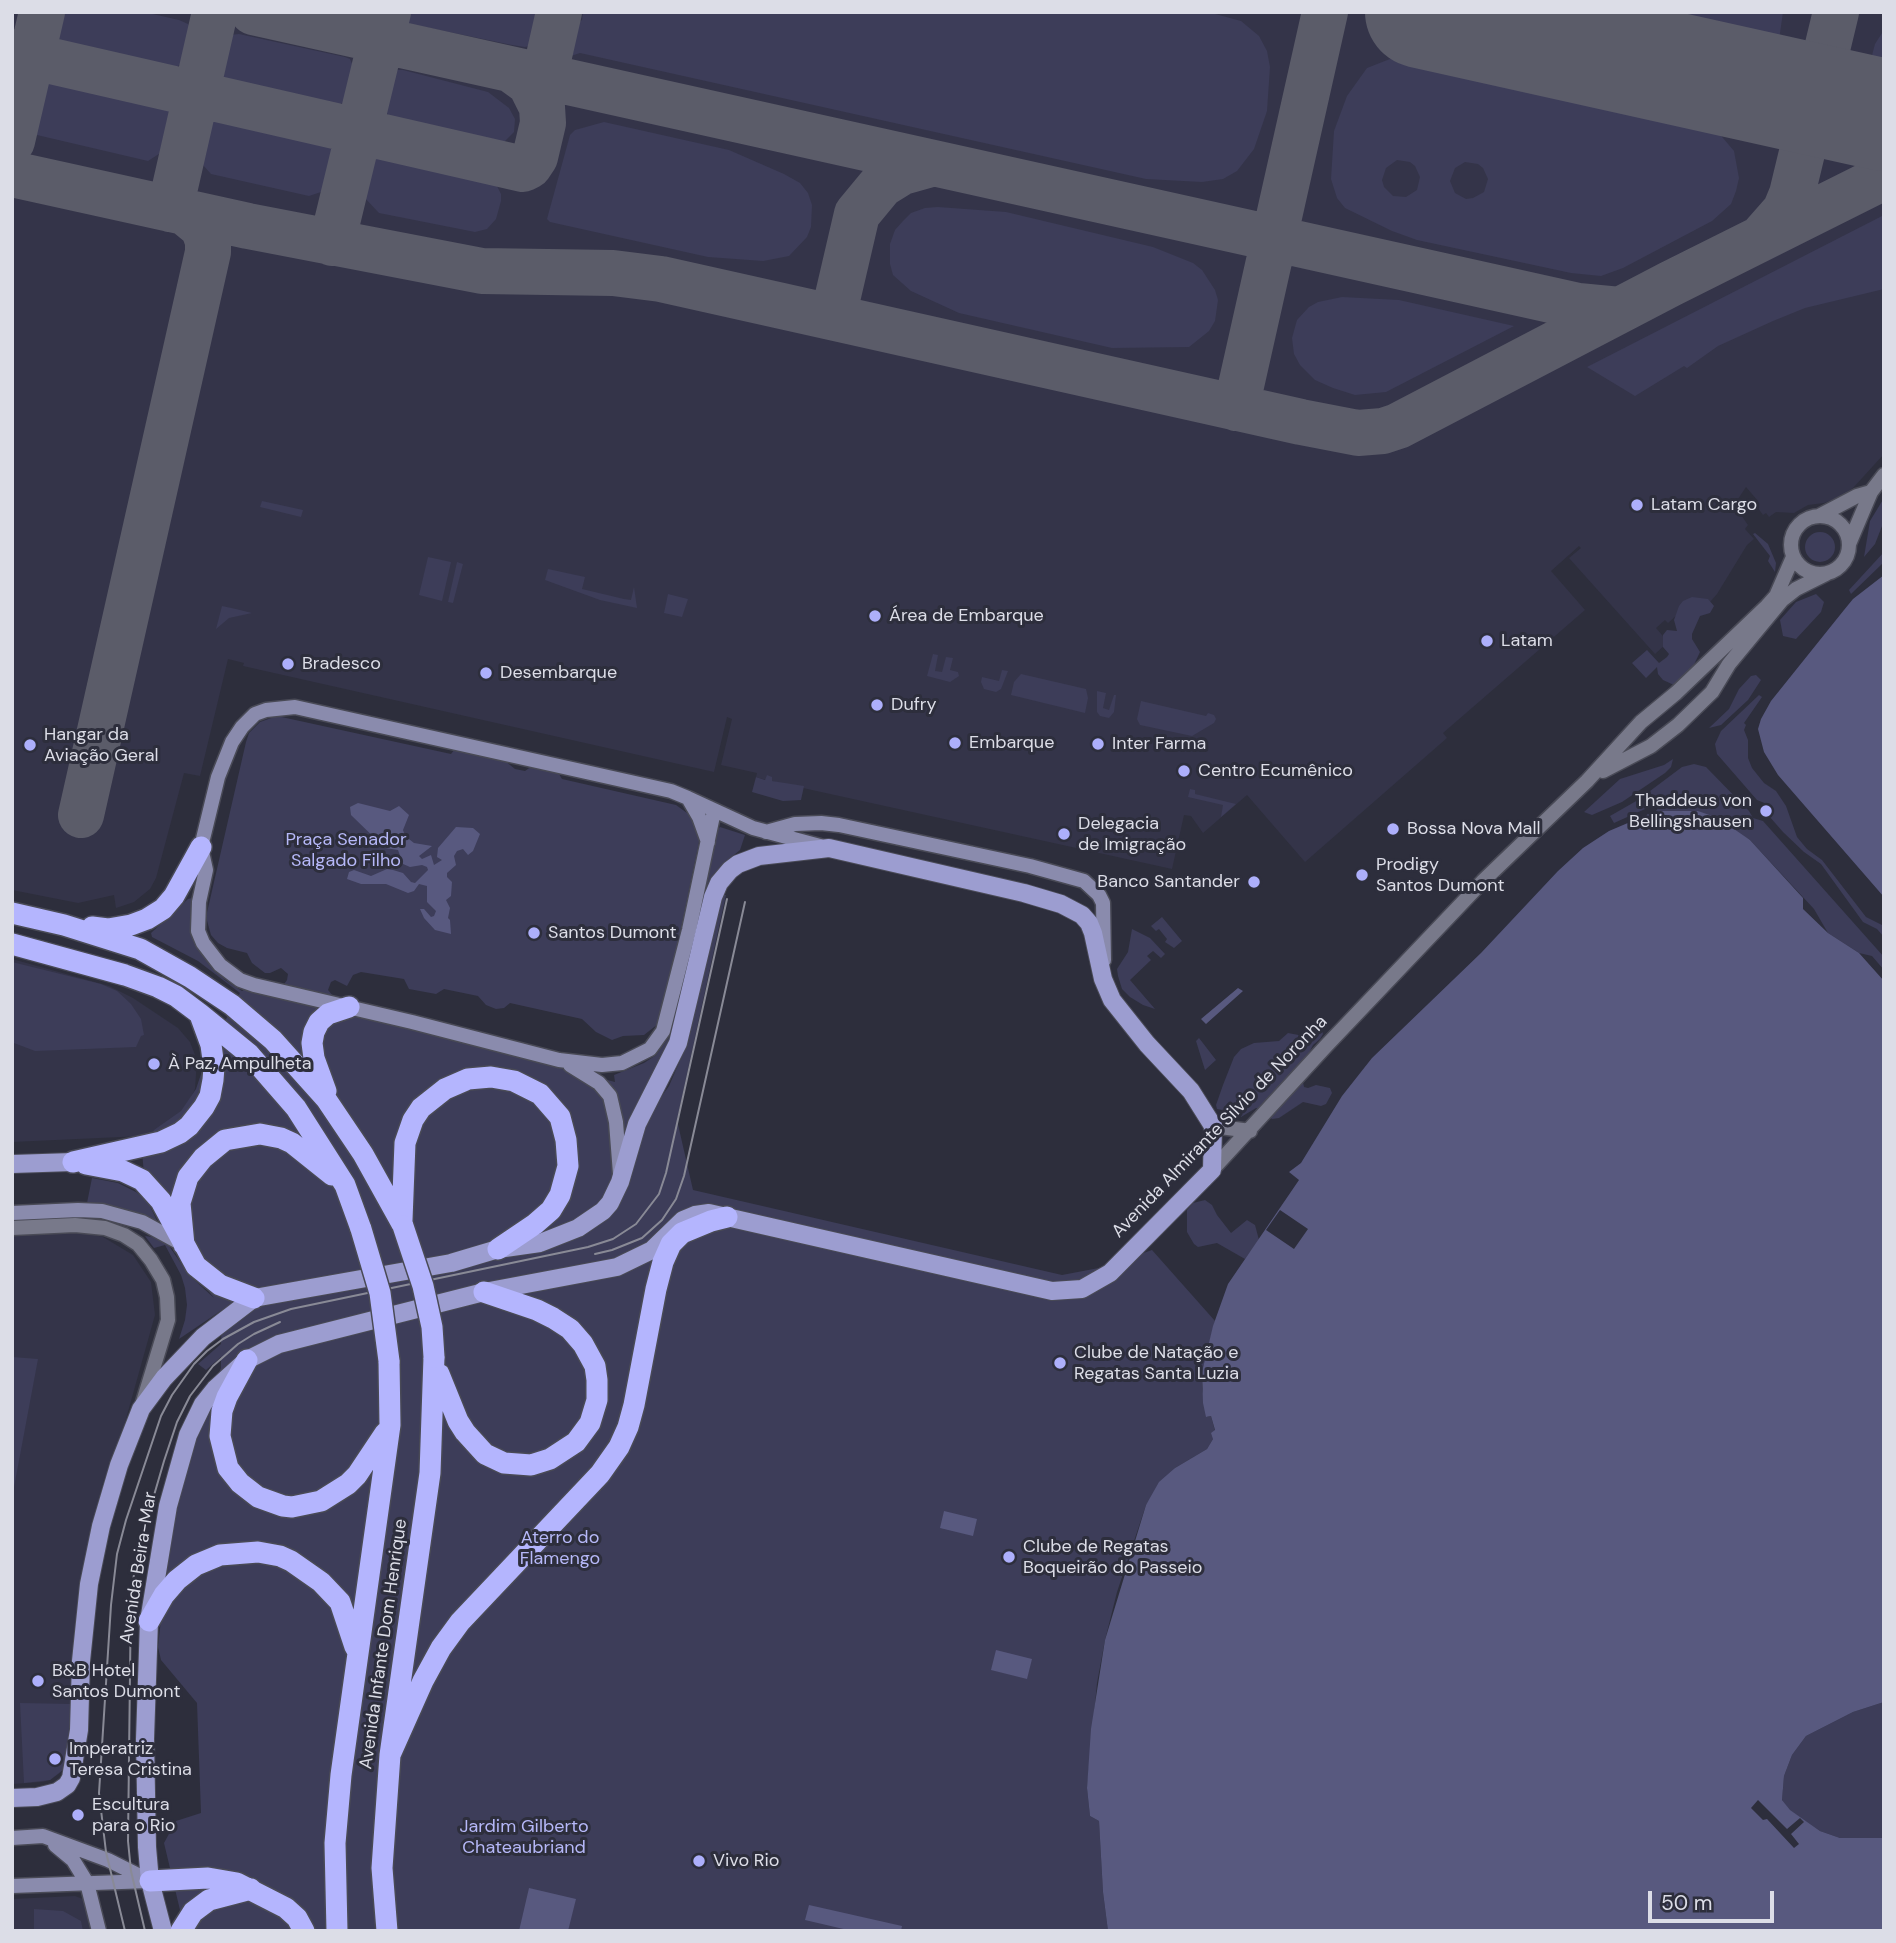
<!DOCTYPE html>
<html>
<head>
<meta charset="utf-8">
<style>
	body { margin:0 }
	#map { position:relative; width:1896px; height:1943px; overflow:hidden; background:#2d2e3c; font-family:"DM Sans",sans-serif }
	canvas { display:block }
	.frame { position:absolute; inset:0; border:14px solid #dcdde7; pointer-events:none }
	.scale { position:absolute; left:1648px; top:1891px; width:126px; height:32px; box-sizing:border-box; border:4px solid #dcdde7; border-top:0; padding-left:9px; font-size:21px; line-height:24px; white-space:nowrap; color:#dcdde7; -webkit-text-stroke:5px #2d2e3c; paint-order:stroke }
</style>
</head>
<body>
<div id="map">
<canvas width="1896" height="1943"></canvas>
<div class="frame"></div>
<div class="scale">50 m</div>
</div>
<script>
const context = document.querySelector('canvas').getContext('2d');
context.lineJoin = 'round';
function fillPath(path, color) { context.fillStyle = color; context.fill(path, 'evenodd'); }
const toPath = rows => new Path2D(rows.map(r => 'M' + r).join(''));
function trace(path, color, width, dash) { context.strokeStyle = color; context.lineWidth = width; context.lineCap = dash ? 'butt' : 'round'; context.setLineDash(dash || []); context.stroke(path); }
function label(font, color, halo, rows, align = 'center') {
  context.font = font + ' "DM Sans",sans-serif'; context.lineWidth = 6; context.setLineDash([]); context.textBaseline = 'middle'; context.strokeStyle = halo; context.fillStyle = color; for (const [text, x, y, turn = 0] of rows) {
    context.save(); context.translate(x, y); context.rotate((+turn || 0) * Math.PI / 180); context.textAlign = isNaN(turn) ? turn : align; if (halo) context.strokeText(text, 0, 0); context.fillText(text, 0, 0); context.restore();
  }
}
fillPath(toPath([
	[12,12,1884,12,1884,454,1853,488,1841,497,1824,503,1808,505,1794,513,1776,512,1769,517,1766,513,1763,515,1755,504,1758,501,1746,487,1734,505,1748,525,1745,529,1754,539,1747,545,1717,594,1696,618,1686,607,1668,623,1665,620,1656,628,1668,642,1655,654,1569,558,1581,548,1579,546,1551,571,1585,610,1443,733,1447,738,1305,862,1247,795,1203,833,1191,816,1184,815,1172,869,771,781,767,776,766,780,756,777,757,773,721,765,732,719,727,717,714,772,243,666,244,663,228,659,200,776,184,773,156,878,150,889,134,902,116,908,114,895,78,903,12,890],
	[12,959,109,986,133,998,178,1028,190,1042,197,1060,195,1089,186,1108,154,1133,143,1136,12,1142],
	[79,1231,103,1237,133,1255,151,1282,155,1315,124,1426,103,1483,82,1573,74,1632,72,1728,61,1772,50,1780,42,1782,12,1784,12,1234],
	[75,1896,83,1899,85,1903,90,1931,12,1931,12,1899]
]), '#343449');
fillPath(toPath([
	[57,12,144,12,179,20,188,24,192,31,190,48,183,63,173,69,163,70,73,50,66,48,56,35,54,28],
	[400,12,535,12,538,18,538,32,533,45,525,47,512,45,405,23,401,19],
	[583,12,1208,12,1241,21,1259,36,1267,51,1270,67,1267,111,1254,149,1237,171,1223,179,1202,182,1146,179,580,53,568,57,564,53,566,40,571,28,582,20],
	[1637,12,1783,12,1779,40,1774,43],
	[1884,30,1884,78,1867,74,1875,44],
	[239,34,345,57,350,59,355,71,353,88,344,102,335,107,233,85,222,78,218,66,224,39,230,35],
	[1395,57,1419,58,1706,124,1717,131,1734,151,1739,178,1736,191,1731,204,1712,221,1623,268,1601,276,1571,273,1417,240,1392,231,1345,208,1337,198,1331,179,1334,131,1347,96,1367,68],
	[1397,160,1410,162,1415,166,1420,177,1417,190,1406,197,1393,196,1384,187,1382,180,1386,168],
	[1465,162,1478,164,1483,168,1488,179,1484,192,1473,198,1466,199,1455,193,1450,181,1455,168],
	[397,70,403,70,488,92,509,108,515,119,514,132,505,141,490,143,392,120,384,109,383,90,389,76],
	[58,78,156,99,164,104,171,114,172,123,168,148,148,161,37,135,32,127,37,99,42,87],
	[223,116,321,137,335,152,335,171,331,183,321,192,309,196,211,174,203,165,198,154,202,132,210,121],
	[604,122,729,150,784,174,800,183,808,193,812,205,811,227,807,237,789,256,763,261,708,257,550,222,547,219,570,135,575,130],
	[385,153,482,172,489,176,495,182,501,194,501,201,496,219,487,229,475,232,379,213,364,197,363,183,369,165,374,159],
	[938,207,1006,212,1153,247,1193,263,1202,270,1215,290,1218,300,1215,321,1209,331,1189,347,1112,348,959,313,911,291,893,275,890,264,890,244,895,230,903,221,911,213,925,208],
	[1884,215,1884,289,1805,308,1773,321,1718,346,1687,368,1684,366,1635,396,1587,367],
	[1342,297,1399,300,1514,326,1386,392,1355,395,1333,388,1315,380,1300,365,1294,354,1292,338,1297,320,1309,307,1318,302],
	[1884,498,1884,521,1875,544,1864,557,1870,521],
	[262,501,303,510,301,517,260,507],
	'1805 547a15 15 0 1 1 30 0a15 15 0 1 1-30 0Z',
	[1755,533,1768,544,1776,563,1775,572,1768,561,1770,556,1753,534],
	[1884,552,1884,562,1851,594,1849,590],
	[428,557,451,562,442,601,419,595],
	[457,562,463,564,453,603,448,602],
	[548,569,585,577,582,589,624,599,631,600,634,587,637,608,600,600,545,580],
	[668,594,688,599,682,617,664,613],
	[1816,594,1824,602,1821,612,1796,639,1783,636,1780,620,1796,602],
	[1692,597,1708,599,1714,606,1710,613,1700,616,1692,634,1692,639,1700,652,1690,673,1674,685,1663,680,1658,674,1657,667,1646,678,1632,663,1647,650,1659,663,1667,657,1669,654,1663,647,1663,635,1667,630,1677,631,1674,620,1679,606,1683,601],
	[222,606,236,609,252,613,229,618,216,629],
	[933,654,938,655,935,671,942,672,946,657,953,658,950,670,958,672,959,676,950,682,927,676],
	[1002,670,1008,671,1001,689,996,692,984,689,981,682,982,677,999,681],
	[1021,674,1086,689,1088,698,1085,713,1011,695,1014,682],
	[1756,675,1761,680,1748,700,1721,725,1709,728,1729,709,1739,689,1751,676],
	[1097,691,1106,693,1103,708,1109,710,1114,695,1116,695,1114,712,1109,718,1100,716,1097,712],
	[1759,695,1762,697,1744,723,1746,725,1744,730,1748,740,1748,758,1752,768,1764,783,1776,791,1786,806,1797,837,1807,849,1822,860,1866,917,1884,926,1884,937,1877,929,1863,922,1821,864,1804,852,1783,832,1769,816,1770,808,1767,804,1757,800,1717,754,1715,744,1721,731],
	[1141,701,1206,716,1208,713,1214,715,1216,719,1214,723,1192,736,1140,725,1137,719],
	[277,716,451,754,455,749,490,754,493,759,505,761,515,769,525,771,532,766,559,774,562,779,676,805,694,818,700,837,664,1010,658,1024,644,1035,623,1036,612,1040,596,1032,582,1019,510,1003,504,1008,496,1009,486,1005,478,996,444,989,436,994,409,989,404,979,361,972,353,975,347,986,335,980,331,982,328,990,334,997,330,1008,615,1082,614,1075,644,1063,656,1055,670,1036,677,1018,718,829,720,827,745,835,740,850,723,864,713,878,658,1093,662,1096,669,1086,688,1042,722,894,726,895,677,1120,693,1190,1062,1275,1104,1267,1152,1250,1215,1321,1202,1372,1202,1388,1207,1417,1211,1416,1215,1431,1213,1439,1207,1449,1175,1468,1146,1505,1117,1592,1105,1640,1097,1683,1087,1788,1090,1816,1099,1821,1103,1892,1108,1931,185,1931,164,1843,176,1821,201,1813,197,1703,161,1660,158,1647,173,1510,194,1430,221,1368,221,1357,206,1370,198,1364,221,1344,222,1310,179,1339,185,1320,187,1305,185,1288,181,1275,165,1245,154,1248,145,1236,160,1238,167,1243,189,1275,214,1298,168,1240,146,1195,142,1152,154,1130,181,1111,196,1089,208,1053,240,993,198,961,152,937,151,933,188,899,192,898,215,968,225,980,242,991,249,987,282,987,287,980,288,974,281,968,270,973,265,973,252,963,247,953,227,948,218,943,211,935,206,917,246,742,249,733,260,722],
	[1673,759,1671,767,1665,773,1622,802,1592,815,1584,812,1620,779,1664,765],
	[1694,764,1706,767,1749,811,1753,818,1763,821,1884,957,1884,970,1872,956,1859,953,1828,933,1814,909,1750,840,1698,811,1656,811,1663,801,1614,823,1610,816,1638,800,1682,767],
	[767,775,772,777,772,781,804,786,801,800,783,801,752,792,756,777,765,780],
	[1190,789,1195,790,1195,794,1236,804,1221,817,1223,805,1188,797],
	[1162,917,1182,941,1174,948,1165,942,1167,939,1159,929,1156,931,1151,926],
	[1132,929,1150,938,1165,954,1161,958,1153,951,1147,956,1151,960,1130,980,1155,1009,1143,1005,1130,997,1122,989,1118,976,1117,969,1128,952],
	[12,962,101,984,117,991,131,1004,141,1019,144,1035,141,1036,136,1047,35,1051,14,1043,12,1042],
	[1322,1031,1323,1034,1320,1039,1313,1045,1305,1061,1303,1082,1304,1087,1308,1088,1316,1085,1330,1088,1332,1093,1326,1104,1321,1106,1303,1102,1279,1118,1272,1119,1262,1109,1256,1108,1241,1117,1233,1112,1217,1109,1216,1105,1223,1085,1234,1057,1241,1049,1254,1043,1279,1041,1288,1033,1309,1037],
	[1199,1038,1216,1060,1205,1070,1196,1041],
	[92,1178,118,1183,136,1192,147,1200,159,1225,87,1203],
	[1205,1200,1212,1205,1217,1215,1231,1233,1247,1220,1255,1225,1259,1240,1245,1259,1217,1243,1198,1247,1194,1244,1187,1232,1187,1210,1193,1203],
	[12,1357,38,1359,12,1498],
	[1884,1702,1884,1838,1840,1838,1820,1831,1789,1810,1782,1800,1784,1776,1792,1755,1806,1736,1853,1712],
	[20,1703,72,1704,72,1728,64,1769,50,1780,24,1783],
	[34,1909,63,1911,81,1921,83,1931,34,1931]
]), '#3d3d59');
fillPath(toPath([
	[1884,575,1884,897,1778,775,1764,752,1758,729,1761,719,1771,701,1844,610,1853,599],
	[358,803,390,811,399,806,409,815,403,830,405,836,414,843,432,846,419,856,422,859,431,855,434,865,442,860,437,857,438,848,456,827,473,828,480,834,473,851,468,855,463,849,457,851,454,856,456,865,447,873,447,877,452,882,451,896,446,900,450,908,448,918,450,920,451,934,435,930,424,918,420,909,424,909,431,917,434,916,436,911,427,902,427,886,419,884,414,891,408,893,386,884,361,884,347,879,349,872,354,870,371,876,387,869,393,870,403,873,411,882,415,883,428,870,427,867,422,865,410,867,403,864,398,850,385,848,351,815,350,807],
	[1656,811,1698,811,1718,818,1750,840,1803,898,1803,909,1828,933,1859,953,1884,981,1884,1702,1853,1712,1806,1736,1792,1755,1784,1776,1782,1800,1790,1810,1820,1831,1840,1838,1884,1838,1884,1931,1108,1931,1103,1892,1099,1821,1090,1816,1087,1788,1091,1729,1105,1640,1146,1505,1159,1482,1175,1468,1207,1449,1213,1439,1211,1433,1215,1430,1211,1416,1206,1417,1203,1403,1202,1372,1213,1326,1228,1284,1299,1180,1289,1172,1301,1163,1342,1096,1372,1058,1481,953,1558,871,1583,848,1609,831],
	[1238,988,1243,991,1206,1024,1201,1019],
	[944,1511,977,1519,973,1536,940,1528],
	[996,1650,1032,1659,1027,1679,991,1670],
	[529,1888,576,1899,568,1931,519,1931],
	[809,1905,902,1926,901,1931,852,1931,805,1920]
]), '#58597f');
fillPath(toPath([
	[1280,1210,1308,1229,1294,1249,1266,1230],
	[1758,1800,1787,1829,1800,1818,1804,1822,1791,1834,1799,1844,1794,1848,1767,1819,1763,1820,1751,1808]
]), '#2d2e3c');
trace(toPath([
	[253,12,1578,306,1620,310],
	[12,52,523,169,529,166,535,157,543,123,542,107,530,83,512,70],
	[544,78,559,12],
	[1737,84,1760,91,1779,104,1795,121,1805,145],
	[12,141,42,12],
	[12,174,248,226,482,271,613,273,661,279,1301,422,1358,433,1383,431,1398,426,1670,284,1884,177],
	[170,209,215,12],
	[1763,236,1785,211,1792,194,1836,12],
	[332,243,388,12],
	[833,317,857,214,881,185,902,172,934,163],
	[1236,408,1325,12],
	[81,815,208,252,208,241,203,227,186,213]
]), '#5b5c69', 46);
trace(toPath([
	[1421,12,1884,115]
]), '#5b5c69', 112);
const street = toPath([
	[1819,516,1857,496,1871,492],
	'1791 545a29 29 0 1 1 58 0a29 29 0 1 1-58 0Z',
	[1849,544,1871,492,1884,475],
	[1603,771,1651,746,1678,725,1712,692,1729,664,1782,600,1796,589,1826,574],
	[1213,1126,1250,1131],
	[1212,1170,1326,1046,1483,881,1587,781,1641,722,1676,693,1767,606,1776,596,1793,557],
	[12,1228,75,1225,105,1228,124,1235,138,1244,151,1260,163,1280,167,1297,168,1320,143,1402]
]);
const secondary = toPath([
	[688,798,699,817,708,842],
	[714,811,689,930,663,1031,650,1049,622,1063,602,1065,559,1060,412,1022,254,985,240,980,220,965,203,943,198,931,199,902,206,870,201,847,218,777,232,742,242,727,255,714,266,710,295,707,671,791,688,798,753,828,820,846],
	[766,832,795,824,821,823,839,825,1030,866,1084,881,1099,895,1103,903,1104,960],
	[570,1065,599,1083,610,1096,616,1122,620,1174],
	[12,1213,78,1210,102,1211,142,1222,184,1245],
	[12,1838,43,1836,108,1860,150,1881],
	[55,1845,73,1860,87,1883,99,1931],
	[12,1886,149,1881]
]);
const primary = toPath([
	[12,1164,73,1162],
	[12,1798,37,1797,57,1792,67,1785,71,1778,79,1730,81,1661,89,1584,101,1526,119,1465,141,1409,164,1378,203,1337,254,1298,451,1263,498,1249,540,1243,578,1228,603,1211,610,1203,620,1182,637,1124,678,1043,713,897,719,883,730,870,738,864,759,856,829,848,1024,893,1061,904,1082,915,1089,923,1093,933,1103,979,1112,1000,1147,1044,1191,1091,1213,1126,1212,1170,1110,1273,1082,1289,1052,1291,709,1213,695,1215,683,1220,652,1250,617,1267,484,1292,279,1344,247,1360,215,1389,203,1404,188,1435,168,1506,149,1621,145,1739,147,1847,150,1881,163,1931]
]);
const highway = toPath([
	[12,913,64,925,140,949,190,977,232,1005,273,1040,326,1099,363,1154,403,1226],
	[92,927,108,929,131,925,147,919,163,909,174,896,201,847],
	[12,944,125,975,158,987,176,996,200,1014,249,1054,296,1108,345,1185,361,1229],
	[326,1091,314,1058,312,1043,314,1032,319,1022,328,1014,349,1007],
	[73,1162,161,1142,180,1133,189,1126,204,1107,210,1096,213,1080,214,1067,211,1045,200,1015],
	[86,1164,123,1171,142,1180,161,1201,196,1266,220,1285,254,1298],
	[402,1220,405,1143,413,1120,421,1108,445,1089,468,1079,491,1077,514,1081,540,1094,560,1117,566,1140,568,1166,560,1195,551,1210,535,1224,498,1249],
	[184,1245,180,1203,188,1177,203,1158,225,1140,260,1134,281,1138,292,1143,332,1175],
	[247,1360,227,1397,222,1411,220,1436,228,1468,240,1483,258,1497,283,1506,292,1507,321,1501,348,1484,357,1475,385,1433],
	[439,1374,458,1421,465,1432,485,1454,504,1463,531,1465,550,1459,576,1442,590,1423,597,1400,597,1380,595,1366,583,1344,570,1329,553,1318,537,1310,484,1292],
	[149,1621,164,1595,177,1580,196,1565,220,1555,258,1552,280,1556,291,1561,321,1582,340,1602,355,1647],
	[390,1755,423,1681,441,1648,460,1622,600,1474,619,1447,628,1427,634,1405,656,1289,663,1262,671,1244,682,1233,711,1221,727,1217],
	[150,1881,208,1878,237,1883,286,1908,297,1918,304,1931],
	[181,1931,193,1912,209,1900,251,1889],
	[337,1931,335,1843,341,1775,390,1425,389,1361],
	[387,1931,382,1868,390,1755,430,1473,434,1357]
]);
trace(street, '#494a56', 17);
trace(secondary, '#494a56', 17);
trace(primary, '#494a56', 20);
trace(highway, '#494a56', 24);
trace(street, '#78798a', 14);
trace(secondary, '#8a8bad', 14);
trace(primary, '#9c9dd0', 18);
trace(highway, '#b4b5fe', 21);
trace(toPath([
	[595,1254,612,1250,642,1238,662,1220,676,1199,684,1176,745,902],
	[125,1931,106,1852,99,1793,111,1605,117,1554,126,1520,161,1416,172,1395,194,1364,207,1351,223,1339,254,1322,291,1309,588,1247,613,1239,636,1224,659,1194,666,1173,727,899],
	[145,1931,131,1871,128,1841,131,1590,141,1540,164,1461,177,1422,190,1396,213,1366,238,1344,254,1334,280,1322]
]), '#898a96', 2);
const highwayBridge = toPath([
	[403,1226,423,1286,432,1327,434,1357],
	[361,1229,380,1293,389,1361]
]);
trace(highwayBridge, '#494a56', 24, []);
trace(highwayBridge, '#b4b5fe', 21);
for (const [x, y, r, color] of [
	[1637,505,7,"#adaffb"],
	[875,616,7,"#adaffb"],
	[1487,641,7,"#adaffb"],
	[288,664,7,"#adaffb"],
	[486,673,7,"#adaffb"],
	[877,705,7,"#adaffb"],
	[955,743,7,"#adaffb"],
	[1098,744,7,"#adaffb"],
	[30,745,7,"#adaffb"],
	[1184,771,7,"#adaffb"],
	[1766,811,7,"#adaffb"],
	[1393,829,7,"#adaffb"],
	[1064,834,7,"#adaffb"],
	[1362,875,7,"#adaffb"],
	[1254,882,7,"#adaffb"],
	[534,933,7,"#adaffb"],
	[154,1064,7,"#adaffb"],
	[1060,1363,7,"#adaffb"],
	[1009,1557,7,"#adaffb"],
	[38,1681,7,"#adaffb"],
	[55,1759,7,"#adaffb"],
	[78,1815,7,"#adaffb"],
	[699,1861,7,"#adaffb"]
]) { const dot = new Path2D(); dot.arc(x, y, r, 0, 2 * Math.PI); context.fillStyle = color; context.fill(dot); trace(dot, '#2d2e3c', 2.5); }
label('18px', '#dcdde7', '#2d2e3c', [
	["Latam Cargo",1651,505],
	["Área de Embarque",889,616],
	["Latam",1501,641],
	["Bradesco",302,664],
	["Desembarque",500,673],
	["Dufry",891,705],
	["Hangar da",44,735],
	["Aviação Geral",44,756],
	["Embarque",969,743],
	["Inter Farma",1112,744],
	["Centro Ecumênico",1198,771],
	["Thaddeus von",1752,801,"right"],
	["Bellingshausen",1752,822,"right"],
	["Delegacia",1078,824],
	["de Imigração",1078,845],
	["Bossa Nova Mall",1407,829],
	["Prodigy",1376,865],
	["Santos Dumont",1376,886],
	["Banco Santander",1240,882,"right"],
	["Santos Dumont",548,933],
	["À Paz, Ampulheta",168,1064],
	["Clube de Natação e",1074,1353],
	["Regatas Santa Luzia",1074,1374],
	["Clube de Regatas",1023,1547],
	["Boqueirão do Passeio",1023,1568],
	["B&B Hotel",52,1671],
	["Santos Dumont",52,1692],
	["Imperatriz",69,1749],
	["Teresa Cristina",69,1770],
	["Escultura",92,1805],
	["para o Rio",92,1826],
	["Vivo Rio",713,1861]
], 'left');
label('18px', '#b6b8f8', '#2d2e3c', [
	["Praça Senador",346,840],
	["Salgado Filho",346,861],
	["Aterro do",560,1538],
	["Flamengo",560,1559],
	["Jardim Gilberto",524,1827],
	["Chateaubriand",524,1848]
]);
label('18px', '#dcdde7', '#2d2e3c', [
	["Avenida Almirante Silvio de Noronha",1220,1127,-46],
	["Avenida Beira-Mar",139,1568,-81],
	["Avenida Infante Dom Henrique",384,1644,-82]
]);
</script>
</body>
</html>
